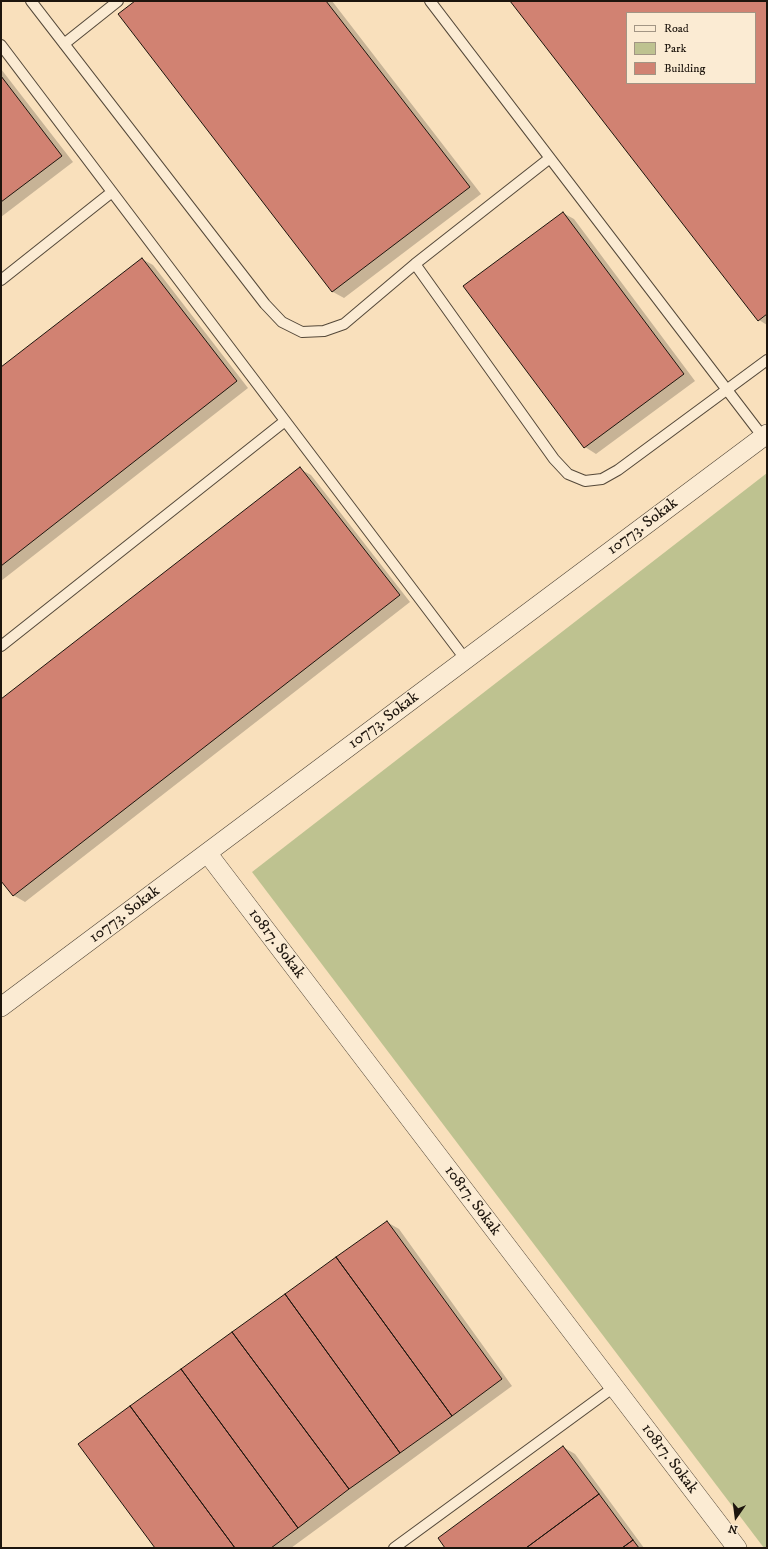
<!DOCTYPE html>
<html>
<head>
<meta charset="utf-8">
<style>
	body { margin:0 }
	#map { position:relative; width:768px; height:1549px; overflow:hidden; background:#f9e0bc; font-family:"IM FELL DW Pica",serif }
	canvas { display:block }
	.frame { position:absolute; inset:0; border:2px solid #1d150d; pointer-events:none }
	.legend { position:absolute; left:626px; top:12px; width:130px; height:72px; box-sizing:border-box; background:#fbebd3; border:1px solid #a29584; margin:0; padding:5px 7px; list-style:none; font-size:12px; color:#1d150d }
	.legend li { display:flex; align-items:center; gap:8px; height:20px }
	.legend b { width:20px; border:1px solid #a29584 }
	.north { position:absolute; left:716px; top:1497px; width:40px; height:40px; -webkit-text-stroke:3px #fbebd3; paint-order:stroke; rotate:194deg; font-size:11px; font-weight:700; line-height:16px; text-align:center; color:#1d150d }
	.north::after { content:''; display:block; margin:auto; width:14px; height:18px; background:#1d150d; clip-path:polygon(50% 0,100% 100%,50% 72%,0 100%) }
</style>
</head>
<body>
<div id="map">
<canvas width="768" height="1549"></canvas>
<div class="frame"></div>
<ul class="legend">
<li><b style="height:5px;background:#fbebd3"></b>Road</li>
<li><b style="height:11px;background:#bec290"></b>Park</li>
<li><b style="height:11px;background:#d18272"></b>Building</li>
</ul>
<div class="north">N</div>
</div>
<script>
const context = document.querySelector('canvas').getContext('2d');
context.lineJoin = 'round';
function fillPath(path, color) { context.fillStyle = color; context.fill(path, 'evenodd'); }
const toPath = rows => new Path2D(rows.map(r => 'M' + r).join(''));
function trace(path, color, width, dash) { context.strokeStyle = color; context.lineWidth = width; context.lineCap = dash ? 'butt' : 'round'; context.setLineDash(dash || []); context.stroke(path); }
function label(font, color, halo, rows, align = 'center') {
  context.font = font + ' "IM FELL DW Pica",serif'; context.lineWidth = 3; context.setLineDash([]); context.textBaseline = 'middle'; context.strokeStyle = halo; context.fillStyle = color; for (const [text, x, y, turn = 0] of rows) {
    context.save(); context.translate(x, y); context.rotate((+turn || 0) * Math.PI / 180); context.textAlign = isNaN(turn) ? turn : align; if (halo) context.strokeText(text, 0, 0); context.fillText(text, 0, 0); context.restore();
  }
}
fillPath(toPath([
	[767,473,767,1548,764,1548,252,872]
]), '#bec290');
fillPath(toPath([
	[137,1,332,1,481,194,344,298,333,292,119,14],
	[512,1,767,1,767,325,759,320],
	[627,13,755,13,755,83,627,83],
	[1,69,73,162,1,217],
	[563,213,574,219,695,381,596,454,585,447,464,286],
	[142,259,153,265,248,388,1,581,1,368],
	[300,469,311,475,410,602,25,902,13,895,1,880,1,701],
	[387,1222,399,1229,512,1386,291,1548,156,1548],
	[563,1447,575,1454,644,1548,447,1548]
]), '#0003');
const building = toPath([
	[135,1,326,1,470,187,332,292,118,14,135,1],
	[510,1,767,1,767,314,758,321,510,1],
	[627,13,755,13,755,83,627,83,627,13],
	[1,76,62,156,1,202,1,76],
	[563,212,684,374,584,448,463,286,563,212],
	[142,258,237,381,1,566,1,367,142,258],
	[300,467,400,595,13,896,1,881,1,699,300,467],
	[387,1221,502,1379,452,1416,336,1257,387,1221],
	[336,1257,452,1416,400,1453,285,1294,336,1257],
	[285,1294,400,1453,349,1489,232,1332,285,1294],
	[232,1332,349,1489,298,1528,181,1369,232,1332],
	[181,1369,298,1528,271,1548,235,1548,130,1406,181,1369],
	[130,1406,235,1548,155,1548,78,1444,130,1406],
	[563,1446,599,1494,526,1548,445,1548,438,1538,563,1446],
	[599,1494,633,1540,622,1548,526,1548,599,1494],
	[633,1540,639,1548,622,1548,633,1540]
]);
fillPath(building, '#d18272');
trace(building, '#1d150d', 1);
const lane = toPath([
	[31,1,265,304,282,322,302,332,324,331,344,324,415,264,550,158],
	[430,1,763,437],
	[64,44,118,1],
	[1,45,466,660],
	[415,264,554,459,568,474,585,481,602,479,618,470,767,360],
	[1,280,112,192],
	[1,646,285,421],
	[394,1548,614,1387]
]);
const street = toPath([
	[208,854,737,1548],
	[1,1007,767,434]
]);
trace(lane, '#544839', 12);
trace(street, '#544839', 20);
trace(lane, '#fbebd3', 10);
trace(street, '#fbebd3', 19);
label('16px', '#1d150d', '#fbebd3', [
	["10773. Sokak",643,527,-37],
	["10773. Sokak",384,721,-37],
	["10773. Sokak",125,915,-37],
	["10817. Sokak",276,944,53],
	["10817. Sokak",472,1201,53],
	["10817. Sokak",669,1459,53]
]);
</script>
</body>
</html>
